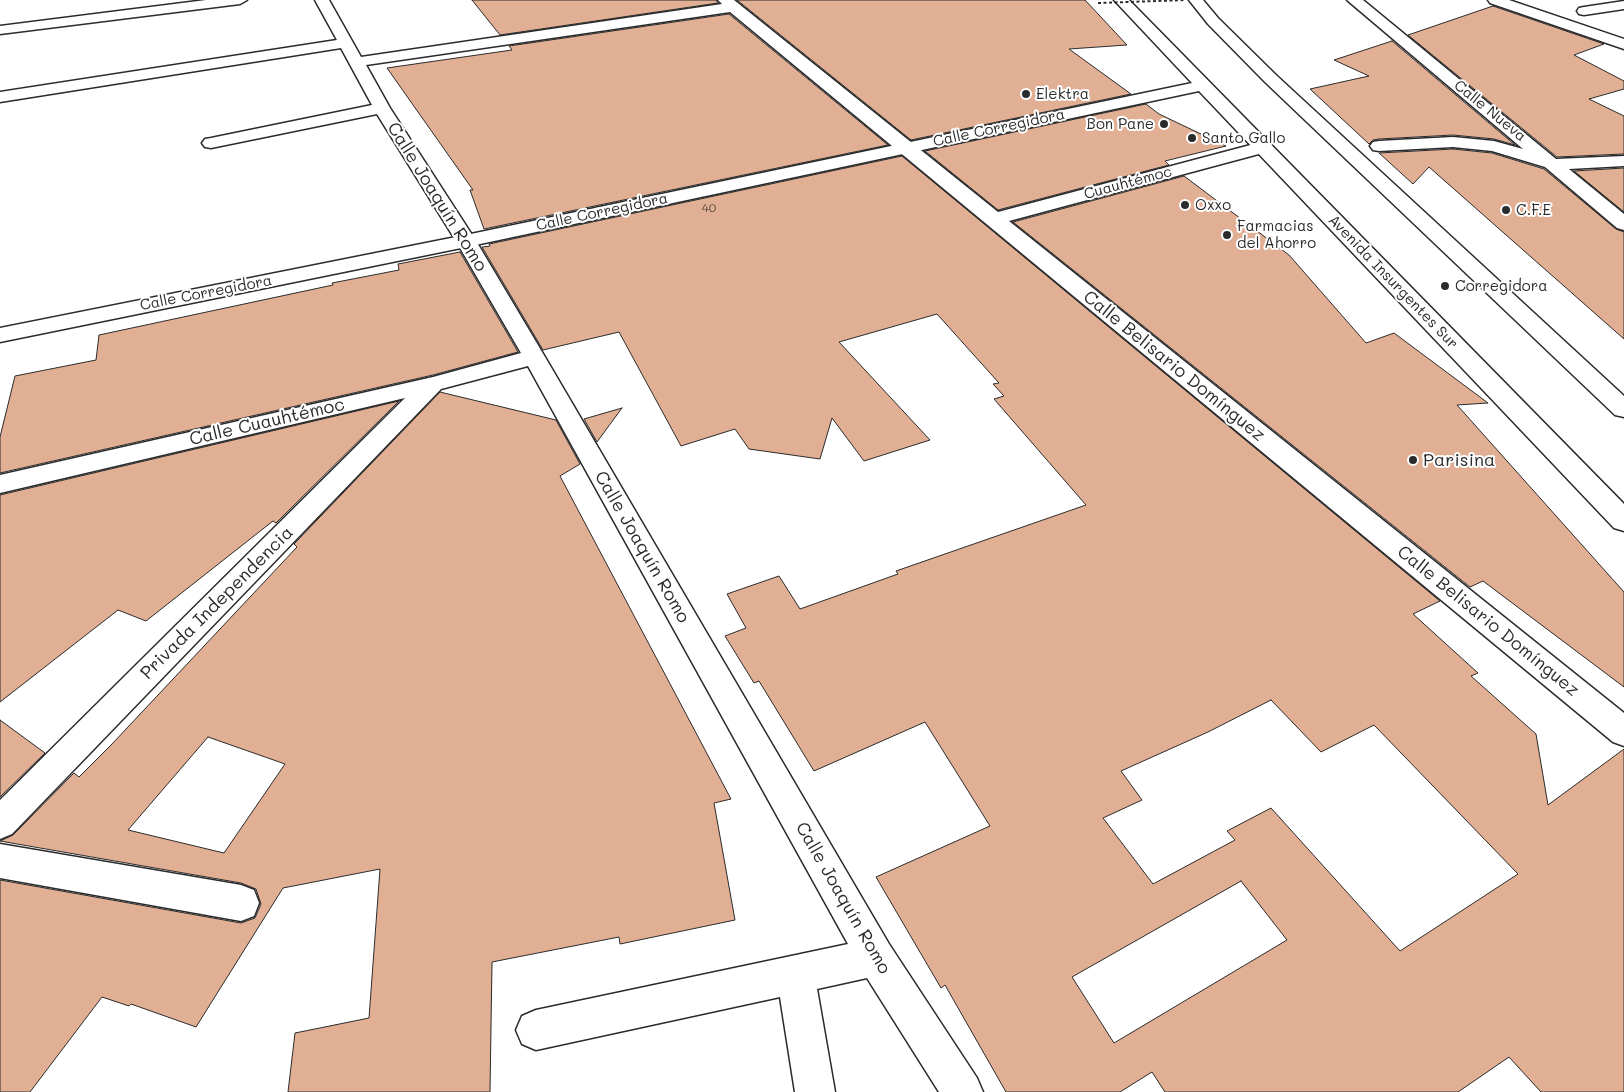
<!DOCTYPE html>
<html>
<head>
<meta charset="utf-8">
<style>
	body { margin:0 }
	canvas { display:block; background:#fff }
</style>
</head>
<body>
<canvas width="1624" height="1092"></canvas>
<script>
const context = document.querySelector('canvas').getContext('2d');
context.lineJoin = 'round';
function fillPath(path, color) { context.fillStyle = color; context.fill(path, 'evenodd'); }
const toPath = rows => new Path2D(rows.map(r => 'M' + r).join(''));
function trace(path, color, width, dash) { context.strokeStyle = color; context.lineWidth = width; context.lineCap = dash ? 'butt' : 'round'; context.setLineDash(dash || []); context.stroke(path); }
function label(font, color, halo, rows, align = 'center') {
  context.font = font + ' Mali,sans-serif'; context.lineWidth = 4; context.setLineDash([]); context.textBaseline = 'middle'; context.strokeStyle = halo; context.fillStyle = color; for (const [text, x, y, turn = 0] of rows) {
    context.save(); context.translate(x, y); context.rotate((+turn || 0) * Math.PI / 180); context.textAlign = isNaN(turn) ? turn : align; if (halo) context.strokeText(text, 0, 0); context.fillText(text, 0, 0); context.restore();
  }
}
const building = toPath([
	[472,0,716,0,718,3,500,35,472,0],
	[737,0,1085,0,1127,45,1069,49,1131,94,911,140,737,0],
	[1493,6,1604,44,1574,55,1624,81,1624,89,1589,99,1624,116,1624,154,1557,157,1408,35,1493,6],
	[729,14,888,145,484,229,470,190,473,190,387,68,512,50,509,46,729,14],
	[1392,41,1515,145,1494,139,1453,135,1379,139,1373,140,1369,144,1310,89,1369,76,1334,60,1392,41],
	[1146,104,1159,114,1226,146,1165,161,1169,165,998,210,925,151,1146,104],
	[1453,149,1492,153,1544,169,1616,229,1624,232,1624,339,1429,167,1413,184,1379,153,1453,149],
	[902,156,1440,601,1413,614,1478,673,1471,676,1536,734,1548,805,1624,749,1624,1092,1541,1092,1509,1057,1458,1092,1165,1092,1152,1072,1120,1092,1006,1092,945,985,941,988,876,877,990,826,925,722,814,771,759,681,754,683,725,636,746,628,727,594,779,576,800,609,898,574,896,571,1086,505,994,399,1004,396,993,384,999,383,937,314,839,342,930,440,864,461,832,418,820,459,749,449,735,429,681,446,619,332,543,350,482,247,490,246,489,244,902,156],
	[1271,700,1321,752,1374,725,1518,874,1400,951,1271,808,1227,831,1235,840,1153,884,1103,818,1142,800,1121,771,1208,732,1271,700],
	[1241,881,1287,940,1114,1043,1072,977,1241,881],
	[1624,168,1624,212,1574,171,1624,168],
	[1184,176,1289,255,1366,343,1394,333,1488,403,1457,405,1624,592,1624,687,1483,581,1470,587,1013,222,1184,176],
	[460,252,518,352,433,375,0,473,0,437,15,376,96,360,99,335,333,285,332,283,399,270,398,264,460,252],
	[440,392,556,420,580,464,560,476,731,799,714,803,735,920,620,944,619,937,492,962,490,1092,288,1092,295,1033,369,1018,380,869,283,888,196,1027,131,1004,129,1006,102,997,30,1092,0,1092,0,880,241,923,255,918,261,904,256,889,241,883,0,841,13,835,74,773,79,777,112,744,297,547,294,544,440,392],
	[208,737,285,764,224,853,128,830,208,737],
	[399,401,276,523,273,521,146,621,118,610,0,702,0,495,399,401],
	[622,408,597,442,584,419,622,408],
	[0,720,45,753,0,797,0,720]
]);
fillPath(building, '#e1af93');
trace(building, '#2b2b2b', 1);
const street = toPath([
	[206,0,247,0,240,4,0,34,0,26,206,0],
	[315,0,329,0,361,57,722,4,718,0,734,0,998,212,1258,143,1264,142,1270,143,1273,147,1270,151,1009,221,1624,713,1624,746,1613,742,730,12,366,65,390,108,476,241,545,357,889,944,977,1078,983,1092,939,1092,867,978,817,989,835,1092,795,1092,780,997,536,1050,522,1044,516,1030,522,1016,536,1010,848,944,528,366,441,389,12,834,0,839,0,800,405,398,0,493,0,475,433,377,521,353,456,241,377,114,211,148,205,147,202,143,205,139,211,138,372,105,341,48,0,102,0,92,337,40,315,0],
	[1347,0,1363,0,1556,159,1624,156,1624,166,1569,169,1624,214,1624,230,1617,228,1545,167,1492,151,1453,147,1379,151,1373,150,1370,146,1373,142,1379,141,1453,137,1494,141,1523,149,1347,0],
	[1624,1,1624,9,1584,15,1579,14,1577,11,1579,8,1584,7,1624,1],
	[0,844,241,885,254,890,259,903,254,916,241,921,0,878,0,844]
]);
const secondary = toPath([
	[1114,0,1129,0,1624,504,1624,531,1614,528,1199,91,466,247,0,342,0,328,466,235,1192,83,1114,0],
	[1189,0,1203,0,1218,18,1277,76,1624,396,1624,417,1615,415,1265,82,1208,24,1189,0],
	[1488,0,1509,0,1624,39,1624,49,1490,3,1488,0]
]);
trace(street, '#2b2b2b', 3);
trace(secondary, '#2b2b2b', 3);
fillPath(street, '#fff');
fillPath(secondary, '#fff');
trace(toPath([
	[1098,3,1186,0]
]), '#2b2b2b', 2, [3, 2.5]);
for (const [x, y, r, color] of [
	[1026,94,5,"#2b2b2b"],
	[1164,124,5,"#2b2b2b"],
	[1192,138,5,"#2b2b2b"],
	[1185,205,5,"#2b2b2b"],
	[1506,210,5,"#2b2b2b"],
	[1227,235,5,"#2b2b2b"],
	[1445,286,5,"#2b2b2b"],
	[1413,460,5,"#2b2b2b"]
]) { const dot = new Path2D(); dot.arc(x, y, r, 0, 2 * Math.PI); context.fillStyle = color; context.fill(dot); trace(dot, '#fff', 2); }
label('12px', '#584c45', null, [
	["40",709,208]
]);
label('15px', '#2b2b2b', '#fff', [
	["Elektra",1036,94],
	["Bon Pane",1154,124,"right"],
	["Santo Gallo",1202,138],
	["Oxxo",1195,205],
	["C.F.E",1516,210],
	["Farmacias",1237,226],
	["del Ahorro",1237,243],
	["Corregidora",1455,286]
], 'left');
label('15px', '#2b2b2b', '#fff', [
	["Calle Nueva",1490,111,39],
	["Calle Corregidora",999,128,-12],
	["Cuauhtémoc",1128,183,-15],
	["Calle Corregidora",602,212,-12],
	["Avenida Insurgentes Sur",1393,282,46],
	["Calle Corregidora",206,293,-11]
]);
label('18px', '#2b2b2b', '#fff', [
	["Calle Joaquín Romo",437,197,58],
	["Calle Belisario Domínguez",1174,366,39],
	["Calle Cuauhtémoc",267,422,-13],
	["Calle Joaquín Romo",642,547,60],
	["Privada Independencia",217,603,-45],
	["Calle Belisario Domínguez",1488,621,39],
	["Calle Joaquín Romo",843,898,60]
]);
label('18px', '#2b2b2b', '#fff', [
	["Parisina",1423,460]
], 'left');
</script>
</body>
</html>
